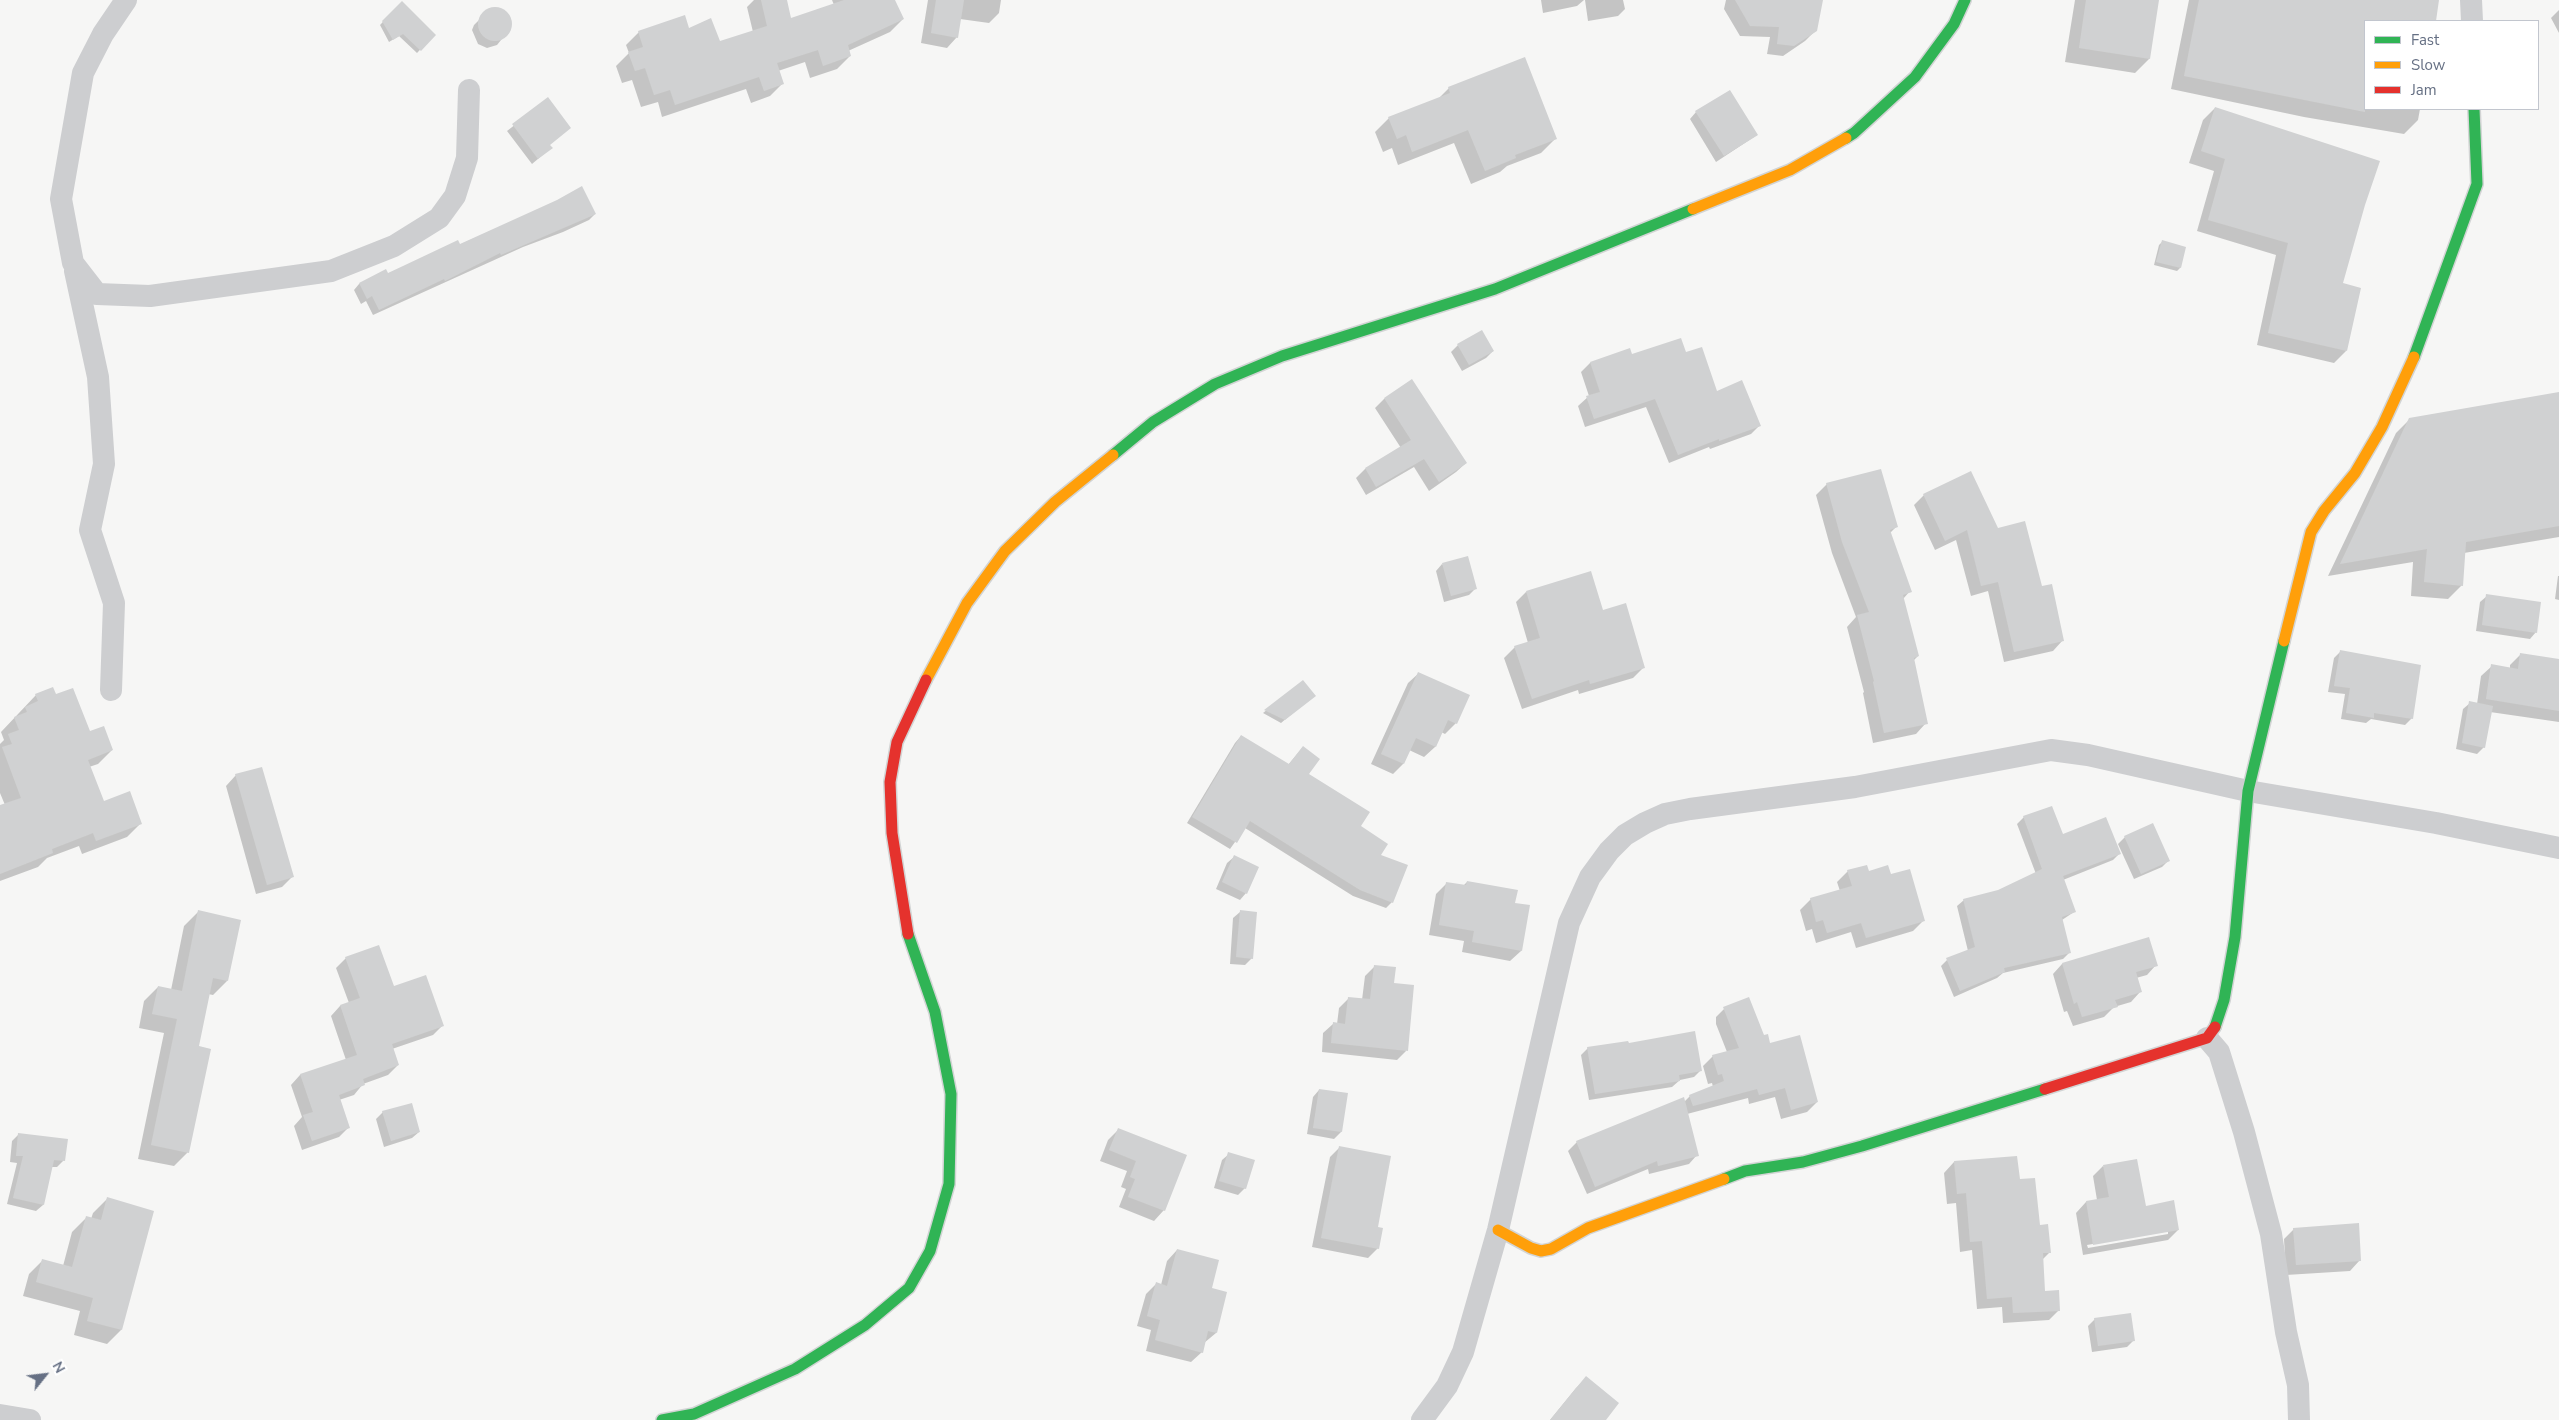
<!DOCTYPE html>
<html>
<head>
<meta charset="utf-8">
<style>
	body { margin:0 }
	#map { position:relative; width:2559px; height:1420px; overflow:hidden; background:#f6f6f5; font-family:"Nunito Sans",sans-serif }
	canvas { display:block }
	.legend { position:absolute; left:2364px; top:20px; width:175px; height:90px; box-sizing:border-box; background:#fff; border:1px solid #c2c6ce; margin:0; padding:6px 9px; list-style:none; font-size:15px; color:#667084 }
	.legend li { display:flex; align-items:center; gap:10px; height:25px }
	.legend b { width:25px; border:1px solid #c2c6ce }
	.north { position:absolute; left:20px; top:1350px; width:50px; height:50px; -webkit-text-stroke:4px #fff; paint-order:stroke; rotate:61deg; font-size:14px; font-weight:700; line-height:20px; text-align:center; color:#667084 }
	.north::after { content:''; display:block; margin:auto; width:18px; height:22px; background:#667084; clip-path:polygon(50% 0,100% 100%,50% 72%,0 100%) }
</style>
</head>
<body>
<div id="map">
<canvas width="2559" height="1420"></canvas>
<ul class="legend">
<li><b style="height:6px;background:#30b455"></b>Fast</li>
<li><b style="height:6px;background:#ff9f0a"></b>Slow</li>
<li><b style="height:6px;background:#e5322d"></b>Jam</li>
</ul>
<div class="north">N</div>
</div>
<script>
const context = document.querySelector('canvas').getContext('2d');
context.lineJoin = 'round';
function fillPath(path, color) { context.fillStyle = color; context.fill(path, 'evenodd'); }
const toPath = rows => new Path2D(rows.map(r => 'M' + r).join(''));
function trace(path, color, width, dash) { context.strokeStyle = color; context.lineWidth = width; context.lineCap = dash ? 'butt' : 'round'; context.setLineDash(dash || []); context.stroke(path); }
fillPath(toPath([
	[754,0,786,0,790,19,834,5,832,0,894,0,903,19,890,32,848,51,850,56,837,69,810,78,805,62,778,71,783,83,770,96,751,103,746,89,662,117,658,102,641,107,632,80,622,83,616,66,629,53,626,45,639,32,688,29,719,43,753,32,747,7],
	[928,0,1001,0,999,13,989,23,960,19,957,37,947,48,921,43],
	[1541,0,1584,0,1577,6,1543,13],
	[1585,0,1623,0,1625,9,1618,16,1588,21],
	[1726,0,1822,0,1816,30,1805,41,1783,56,1767,54,1770,37,1740,36,1724,9],
	[2075,0,2158,0,2149,59,2135,73,2065,62],
	[2189,0,2438,0,2434,21,2365,21,2365,109,2420,109,2418,120,2404,134,2304,117,2171,89],
	[402,2,434,35,417,53,399,36,389,42,380,25],
	[499,9,510,20,510,29,497,45,487,48,478,44,472,30,474,25,489,10],
	[2559,10,2559,33,2551,18],
	[1449,88,1555,139,1541,153,1507,166,1500,172,1471,184,1454,143,1398,165,1392,148,1383,152,1375,132,1389,118,1438,99],
	[548,99,549,145,545,153,532,164,507,131],
	[2215,108,2364,205,2341,284,2346,351,2334,363,2257,345,2276,255,2197,231,2214,171,2189,163,2203,120],
	[1696,112,1757,135,1716,162,1690,119],
	[557,201,595,214,589,220,563,232,523,247,373,315,366,301,361,304,354,290,359,284,386,271,387,274,459,245],
	[2162,242,2185,248,2180,268,2177,271,2154,265,2159,245],
	[1458,345,1493,351,1486,358,1462,371,1451,352],
	[1629,350,1631,355,1685,353,1716,392,1760,425,1751,434,1710,449,1709,447,1669,463,1646,407,1585,427,1578,406,1589,396,1581,372,1590,363],
	[1412,381,1466,463,1456,472,1429,491,1414,467,1366,495,1356,478,1365,469,1401,448,1375,408,1384,399],
	[2559,393,2559,537,2464,553,2462,585,2448,599,2411,596,2413,562,2328,576,2396,433,2410,419],
	[1827,484,1896,527,1890,533,1910,591,1903,599,1918,656,1913,661,1926,723,1916,734,1873,743,1863,693,1864,692,1847,627,1856,617,1832,553,1816,495],
	[1924,495,1997,530,2042,587,2063,640,2053,651,2004,662,1988,591,1971,596,1956,540,1935,550,1914,505],
	[1442,564,1476,588,1469,595,1444,602,1436,571],
	[2558,576,2559,576,2559,600,2555,599],
	[1526,592,1602,611,1643,668,1633,678,1579,694,1578,690,1522,709,1504,658,1515,647,1528,643,1516,602],
	[2487,596,2536,632,2530,639,2476,631,2480,602],
	[2340,652,2412,718,2405,725,2371,719,2366,723,2341,719,2345,694,2328,692,2334,658],
	[2521,654,2559,679,2559,722,2490,712,2484,747,2477,754,2456,749,2463,709,2470,703,2477,704,2481,676,2492,666,2510,668,2510,665],
	[1419,673,1456,723,1445,734,1441,732,1435,747,1424,757,1409,750,1403,764,1393,774,1371,764,1408,683],
	[1303,681,1311,698,1281,723,1263,713],
	[36,695,56,696,89,733,112,750,98,764,89,767,103,802,141,823,127,837,82,854,79,846,47,858,38,867,0,881,0,807,5,805,0,793,0,744,4,740,1,732],
	[1241,736,1288,765,1303,747,1307,774,1360,826,1379,856,1392,902,1386,908,1353,896,1245,828,1230,849,1187,823,1235,743],
	[236,775,292,877,282,887,256,894,226,786],
	[2024,817,2062,836,2119,854,2113,860,2063,880,2074,912,2062,920,2069,953,2063,959,2003,973,1997,978,1954,997,1941,966,1947,960,1968,951,1957,906,1964,900,1999,892,2036,874,2017,824],
	[2125,837,2169,860,2162,867,2134,879,2118,844],
	[1234,857,1246,893,1240,900,1216,889,1227,863],
	[1848,871,1868,872,1923,921,1913,931,1856,948,1851,932,1816,943,1812,929,1806,931,1800,910,1811,899,1840,891,1837,882],
	[1467,882,1514,904,1529,906,1521,951,1510,961,1462,952,1464,941,1429,935,1436,894,1447,883,1463,886],
	[198,912,240,921,227,981,213,995,208,994,197,1047,188,1152,174,1166,138,1159,164,1033,139,1028,144,1001,158,987,171,990,184,926],
	[1240,912,1252,958,1245,965,1230,964,1233,918],
	[2148,939,2156,965,2147,975,2136,978,2140,992,2131,1002,2114,1007,2104,1017,2073,1026,2067,1011,2064,1012,2053,974,2062,964],
	[346,958,393,988,442,1026,433,1035,392,1049,398,1065,388,1075,363,1084,354,1095,339,1100,349,1127,339,1137,302,1150,294,1126,302,1117,291,1085,300,1075,346,1060,331,1016,340,1006,349,1003,336,968],
	[1375,966,1392,984,1406,1051,1397,1060,1322,1052,1323,1033,1333,1024,1337,1024,1339,1008,1349,998,1362,1000,1365,976],
	[1726,1007,1763,1036,1817,1102,1807,1112,1781,1119,1775,1097,1749,1104,1748,1098,1687,1114,1697,1155,1689,1164,1649,1174,1648,1169,1587,1194,1568,1151,1577,1142,1684,1102,1690,1096,1713,1087,1712,1083,1708,1084,1703,1066,1713,1056,1727,1052,1716,1024,1716,1017],
	[1628,1045,1701,1070,1694,1077,1680,1080,1672,1087,1589,1100,1581,1055,1588,1048],
	[1319,1090,1347,1094,1341,1132,1334,1139,1307,1134,1313,1097],
	[383,1112,419,1132,412,1138,384,1147,376,1119],
	[1119,1129,1164,1210,1154,1221,1119,1207,1126,1189,1121,1187,1127,1171,1100,1161,1108,1140],
	[19,1134,64,1160,57,1167,51,1167,43,1205,36,1211,7,1204,17,1163,10,1162,12,1141],
	[1339,1148,1377,1228,1378,1248,1368,1258,1312,1247,1330,1157],
	[1229,1154,1245,1188,1238,1195,1214,1188,1222,1160],
	[1954,1162,2019,1181,2050,1252,2042,1260,2044,1292,2059,1310,2049,1320,2003,1323,2002,1307,1977,1309,1972,1250,1960,1252,1956,1203,1947,1204,1944,1173],
	[2103,1166,2145,1207,2178,1230,2168,1240,2083,1255,2076,1213,2086,1202,2097,1200,2093,1176],
	[2168,1231,2168,1234,2088,1248,2087,1245],
	[107,1199,121,1330,107,1344,74,1335,80,1311,23,1296,29,1274,43,1260,63,1266,72,1232,86,1218,91,1219,93,1213],
	[2294,1229,2360,1260,2350,1271,2286,1275,2284,1239],
	[1177,1250,1210,1289,1226,1293,1216,1333,1204,1343,1202,1352,1191,1362,1146,1351,1151,1330,1137,1326,1146,1294,1156,1284,1161,1285,1167,1261],
	[2095,1319,2134,1340,2127,1347,2092,1352,2088,1326],
	[1586,1378,1605,1420,1550,1420,1576,1388]
]), '#0003');
fillPath(toPath([
	[761,0,787,0,791,18,844,0,895,0,904,19,848,45,851,56,823,66,818,50,777,63,784,84,764,91,759,77,675,105,670,90,654,95,645,68,635,71,628,52,643,47,638,31,685,15,689,28,711,18,720,41,767,26],
	[936,0,964,0,958,38,931,33],
	[1735,0,1823,0,1817,31,1794,46,1777,44,1779,27,1750,26],
	[2086,0,2159,0,2150,59,2079,48],
	[2199,0,2439,0,2436,21,2365,21,2365,112,2184,76],
	[402,1,436,35,421,51,403,34,393,40,382,21],
	'478 24a17 17 0 1 1 34 0a17 17 0 1 1-34 0Z',
	[1525,57,1557,139,1515,155,1516,158,1485,171,1468,130,1412,152,1406,135,1397,139,1388,117,1450,93,1448,87],
	[1730,90,1758,135,1724,156,1695,111],
	[548,97,571,128,550,145,553,148,538,159,512,124],
	[2215,107,2380,161,2365,205,2343,283,2361,288,2347,351,2268,333,2288,243,2208,220,2225,159,2201,151],
	[582,186,596,214,501,255,500,253,445,281,444,279,379,310,372,296,367,299,359,283,386,269,388,273,403,266,458,240,460,244,557,200],
	[2162,240,2186,247,2181,268,2156,262],
	[1482,330,1494,351,1469,365,1457,344],
	[1681,338,1686,352,1702,347,1717,391,1742,380,1761,426,1719,441,1719,439,1678,455,1655,399,1594,419,1586,396,1600,392,1590,362,1630,348,1632,354],
	[1412,379,1467,463,1439,482,1424,459,1376,487,1365,468,1411,440,1384,398],
	[2559,392,2559,526,2466,542,2463,586,2424,582,2427,549,2340,564,2409,418],
	[1881,469,1898,527,1890,530,1912,592,1903,595,1919,656,1914,658,1928,724,1884,733,1873,682,1874,681,1857,615,1869,612,1842,542,1826,483],
	[1971,471,1998,528,2025,521,2042,586,2052,584,2064,641,2014,652,1998,582,1981,586,1967,530,1945,541,1923,494],
	[1468,556,1477,589,1451,596,1442,563],
	[1591,571,1603,610,1626,603,1645,668,1590,684,1589,680,1532,699,1514,646,1540,638,1526,591],
	[2486,594,2541,602,2537,633,2482,625],
	[2340,650,2421,665,2413,719,2374,713,2374,718,2346,713,2350,688,2334,686],
	[2520,653,2559,659,2559,711,2486,699,2491,664,2518,669],
	[1418,672,1470,695,1457,724,1448,720,1436,747,1416,738,1404,764,1381,754],
	[1303,680,1316,696,1285,720,1264,710],
	[53,687,56,694,73,688,90,731,104,726,113,750,88,760,104,801,130,791,142,824,96,841,93,833,52,849,53,853,0,874,0,805,21,798,2,747,12,744,8,734,19,730,14,717,27,712,25,707,38,701,35,694],
	[2469,701,2493,706,2485,748,2462,743],
	[1241,735,1289,764,1303,746,1320,759,1309,774,1370,812,1361,826,1388,844,1381,855,1408,865,1393,903,1360,890,1250,821,1237,843,1192,817],
	[262,767,294,877,267,885,235,774],
	[2052,806,2063,834,2106,817,2121,854,2063,876,2076,912,2062,917,2071,953,2004,968,2005,972,1960,991,1946,958,1975,947,1963,899,1998,890,2042,869,2023,816],
	[2153,823,2170,861,2141,874,2124,836],
	[1234,855,1259,867,1247,894,1222,882],
	[1867,865,1869,871,1888,865,1891,874,1910,869,1925,921,1866,938,1861,923,1827,933,1823,920,1816,922,1810,898,1852,886,1847,870],
	[1467,881,1518,890,1515,903,1530,905,1522,951,1472,942,1474,931,1439,925,1446,882,1466,885],
	[198,910,241,920,228,981,213,978,199,1046,211,1049,189,1153,151,1145,177,1019,152,1014,158,986,182,991],
	[1240,910,1257,912,1253,959,1236,957],
	[2149,937,2158,966,2136,972,2142,992,2115,1000,2118,1007,2082,1017,2077,1002,2074,1004,2062,963],
	[379,945,394,986,426,975,444,1026,392,1044,399,1065,363,1079,365,1085,339,1095,350,1128,312,1141,303,1115,313,1112,300,1074,357,1055,340,1005,360,998,345,957],
	[1374,965,1396,967,1394,983,1414,985,1408,1051,1331,1043,1333,1022,1345,1024,1348,997,1370,999],
	[1749,997,1764,1035,1768,1034,1770,1043,1800,1035,1818,1102,1791,1110,1785,1088,1759,1095,1757,1089,1693,1106,1689,1095,1724,1081,1722,1074,1718,1075,1712,1055,1739,1048,1723,1007],
	[1695,1031,1702,1071,1679,1075,1680,1081,1595,1094,1587,1047,1628,1041,1629,1043],
	[1319,1089,1348,1093,1342,1132,1313,1128],
	[1684,1097,1699,1156,1658,1166,1657,1161,1595,1187,1576,1141],
	[412,1103,420,1132,391,1141,382,1111],
	[1118,1128,1187,1155,1165,1211,1128,1197,1135,1179,1130,1177,1136,1161,1109,1150],
	[18,1133,68,1139,65,1161,54,1160,44,1205,13,1198,23,1156,16,1156],
	[1339,1146,1391,1156,1378,1227,1383,1228,1379,1249,1321,1238],
	[1228,1152,1255,1160,1246,1189,1219,1181],
	[2017,1156,2020,1179,2035,1178,2040,1225,2048,1224,2051,1253,2043,1253,2045,1291,2059,1290,2060,1311,2013,1313,2012,1297,1987,1299,1982,1241,1970,1242,1966,1193,1957,1194,1954,1161],
	[2137,1159,2146,1206,2174,1200,2179,1230,2093,1245,2086,1201,2109,1197,2103,1165],
	[107,1197,154,1211,122,1330,87,1321,93,1298,36,1282,42,1259,72,1267,86,1216,101,1220],
	[2359,1223,2361,1261,2296,1265,2293,1228],
	[1177,1249,1219,1260,1212,1288,1227,1292,1217,1333,1208,1331,1203,1353,1155,1340,1160,1320,1147,1316,1156,1282,1167,1286],
	[2131,1313,2135,1341,2098,1346,2094,1318],
	[1586,1376,1619,1403,1606,1420,1550,1420]
]), '#d0d1d2');
const fast = toPath([
	[1846,138,1854,133,1915,77,1954,24,1965,0],
	[2414,357,2477,184,2474,109],
	[1113,455,1153,422,1215,384,1282,356,1495,289,1693,209],
	[2215,1027,2224,1000,2235,937,2248,791,2284,641],
	[1724,1179,1745,1171,1803,1162,1862,1146,2045,1089],
	[662,1420,694,1414,795,1369,865,1325,909,1288,930,1251,949,1184,951,1094,935,1012,908,934]
]);
const slow = toPath([
	[1693,209,1790,170,1846,138],
	[2284,641,2311,532,2324,511,2355,473,2382,427,2414,357],
	[926,680,967,603,1005,551,1055,502,1113,455],
	[1498,1230,1531,1248,1541,1251,1551,1249,1588,1228,1724,1179]
]);
const jam = toPath([
	[908,934,892,833,890,782,897,742,926,680],
	[2045,1089,2207,1038,2215,1027]
]);
trace(fast, '#d2d4d4', 14);
trace(slow, '#d2d4d4', 14);
trace(jam, '#d2d4d4', 14);
trace(toPath([
	[126,0,103,34,83,73,61,199,73,263,97,294,150,296,331,271,394,246,439,218,455,196,467,158,469,90],
	[2471,0,2472,21],
	[75,271,98,377,104,464,90,530,114,603,111,690],
	[2207,1038,2219,1052,2244,1132,2271,1234,2286,1332,2298,1385,2299,1420],
	[0,1415,30,1420],
	[1422,1420,1447,1386,1463,1352,1498,1230,1569,923,1590,877,1609,851,1625,835,1645,823,1665,814,1690,809,1855,787,2051,750,2088,755,2248,791,2436,823,2559,848]
]), '#cdced0', 22);
trace(fast, '#30b455', 11);
trace(slow, '#ff9f0a', 11);
trace(jam, '#e5322d', 11);
</script>
</body>
</html>
